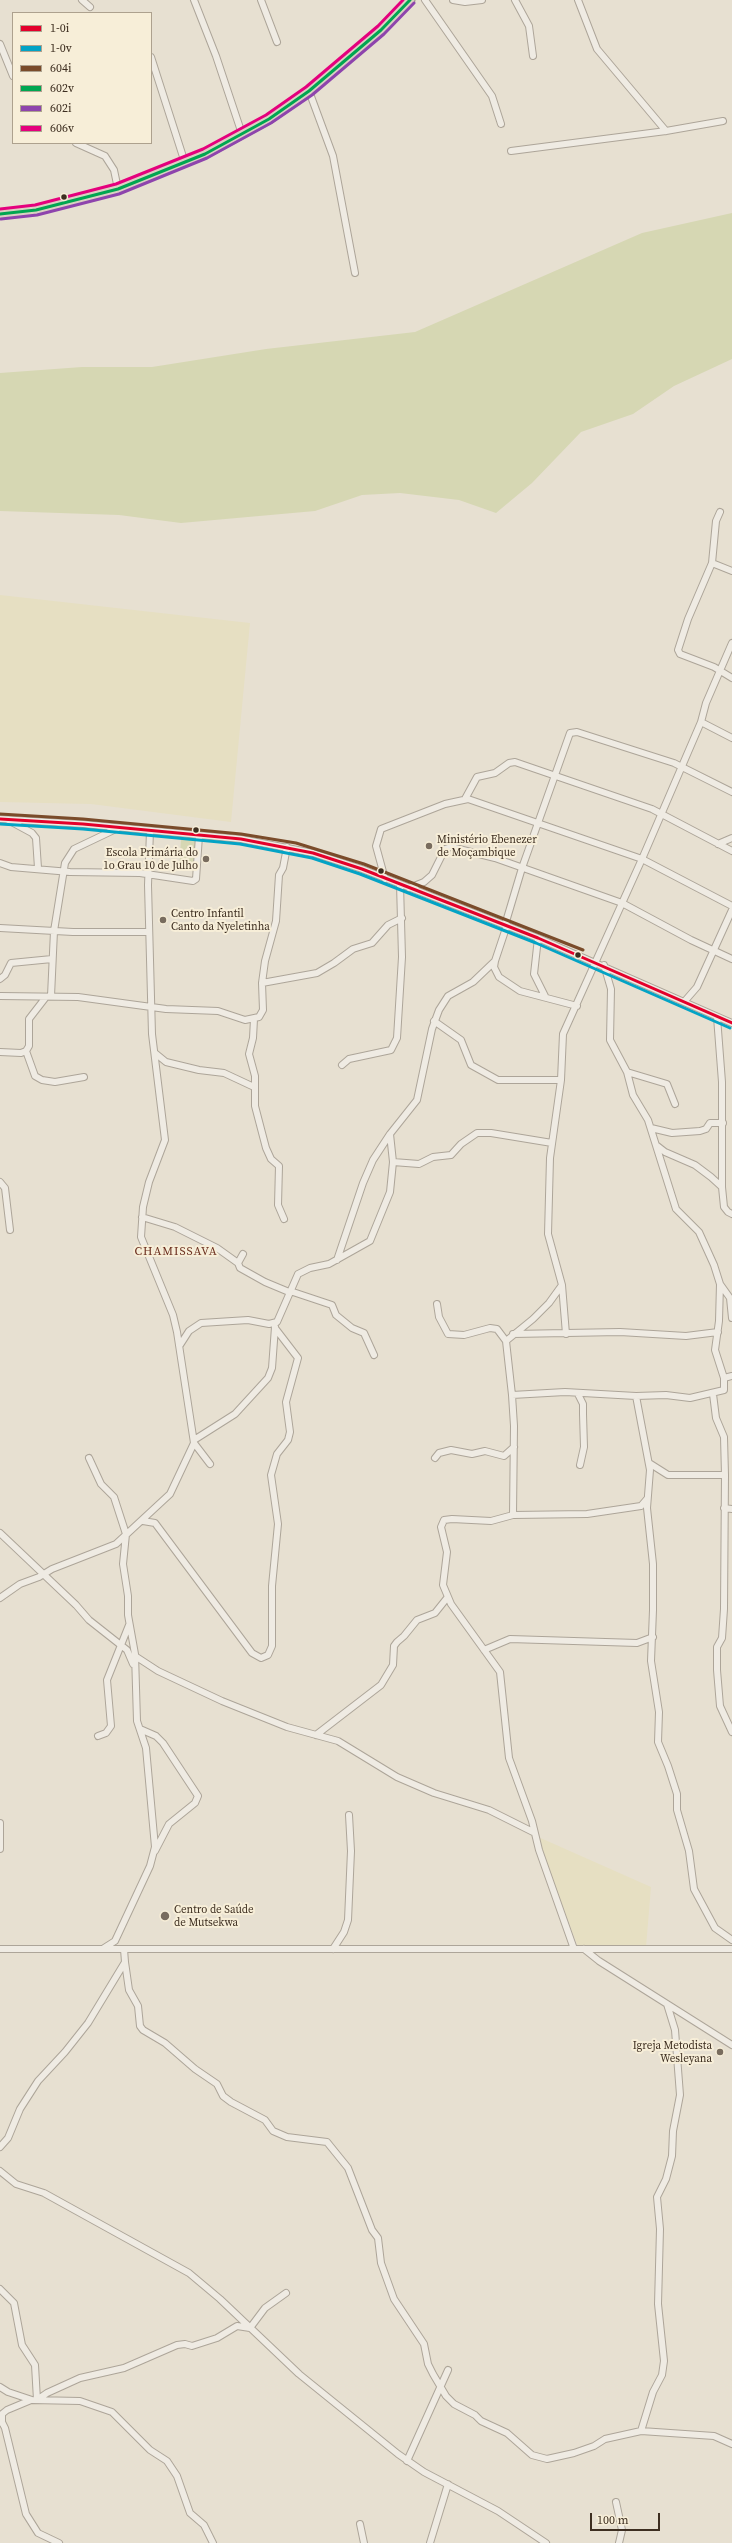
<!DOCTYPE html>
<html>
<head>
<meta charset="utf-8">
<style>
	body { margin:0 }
	#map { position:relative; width:732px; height:2543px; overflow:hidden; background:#e7e0d1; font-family:"Source Serif 4",serif }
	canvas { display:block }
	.legend { position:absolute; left:12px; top:12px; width:140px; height:132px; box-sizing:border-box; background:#f7eed8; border:1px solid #ada18e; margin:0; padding:5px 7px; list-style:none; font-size:12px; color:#3d2e20 }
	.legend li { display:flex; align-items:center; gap:8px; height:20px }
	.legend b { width:20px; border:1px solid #ada18e }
	.scale { position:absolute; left:590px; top:2513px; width:70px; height:18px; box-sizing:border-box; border:2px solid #3d2e20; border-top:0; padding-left:5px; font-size:12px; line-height:14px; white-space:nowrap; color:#3d2e20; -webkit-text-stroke:3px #f7eed8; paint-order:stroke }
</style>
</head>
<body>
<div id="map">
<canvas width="732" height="2543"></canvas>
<ul class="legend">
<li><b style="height:5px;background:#e4002b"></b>1-0i</li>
<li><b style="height:5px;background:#03a3c5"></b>1-0v</li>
<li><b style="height:5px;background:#7a4b2a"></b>604i</li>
<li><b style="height:5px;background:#00a651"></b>602v</li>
<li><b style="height:5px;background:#8e44ad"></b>602i</li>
<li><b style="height:5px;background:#e5007d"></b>606v</li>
</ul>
<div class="scale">100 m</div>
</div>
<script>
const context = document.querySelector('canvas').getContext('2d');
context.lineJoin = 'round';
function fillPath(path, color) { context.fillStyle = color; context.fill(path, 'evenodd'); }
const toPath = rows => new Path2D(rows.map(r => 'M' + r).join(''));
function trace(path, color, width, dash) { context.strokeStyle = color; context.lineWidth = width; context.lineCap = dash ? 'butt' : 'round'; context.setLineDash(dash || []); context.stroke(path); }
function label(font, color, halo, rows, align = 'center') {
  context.font = font + ' "Source Serif 4",serif'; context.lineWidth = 4; context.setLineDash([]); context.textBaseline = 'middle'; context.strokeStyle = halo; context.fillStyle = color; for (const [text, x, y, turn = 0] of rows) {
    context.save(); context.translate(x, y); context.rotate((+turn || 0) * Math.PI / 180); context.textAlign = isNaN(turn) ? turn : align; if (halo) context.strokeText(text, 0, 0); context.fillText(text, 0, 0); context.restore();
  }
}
fillPath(toPath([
	[0,595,250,623,231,822,91,804,0,802],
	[536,1836,651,1887,646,1947,578,1947]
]), '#e6dfc2');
fillPath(toPath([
	[732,213,732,359,674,386,633,414,581,432,532,483,496,513,459,500,400,493,362,495,315,511,181,523,119,515,0,511,0,373,82,367,152,367,266,349,415,332,642,233],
	[181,839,197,840,194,871,179,870]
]), '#d6d7b3');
const minor = toPath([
	[82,0,90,7],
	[194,0,216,56,242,134],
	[261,0,277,42],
	[425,0,492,96,501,124],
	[453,0,465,2,482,0],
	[515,0,529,26,533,56],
	[578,0,597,49,666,131],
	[0,44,13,76],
	[151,57,185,163],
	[309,91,333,156,355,273],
	[76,143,105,156,114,170,118,189],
	[511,151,666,131,723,121],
	[720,512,716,521,712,563,688,619,678,650,680,654,714,667,732,678],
	[712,563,732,571],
	[701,722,706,703,732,643],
	[732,738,701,722,642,859,563,1034,561,1080,550,1158,548,1234,562,1285,549,1303,533,1319,506,1341,512,1395,565,1392,636,1396,650,1470,647,1508,653,1564,653,1610,651,1661,659,1712,658,1742,668,1766,677,1794,677,1810,689,1851,694,1889,715,1928,732,1940],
	[465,799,477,777,495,773,509,763,515,762,652,809,732,851],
	[0,819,83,824,241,839,313,853,362,869,538,938,732,1023],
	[8,820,32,833,36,838,38,868],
	[718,844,732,838],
	[0,863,11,867,70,872,140,873,193,881,196,879,199,836],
	[385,879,376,846,381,829,445,804,468,799,642,859,732,906],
	[409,888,424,882,432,875,445,849,451,847,495,858,622,903,691,940,732,959],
	[505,925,522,868,570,733,577,732,674,763,732,792],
	[0,928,73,932,149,932],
	[538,938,534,974,545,996],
	[495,961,494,967,499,977,520,991,577,1006],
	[604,965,611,989,610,1040,627,1072,633,1095,648,1120,676,1209,699,1232,714,1265,720,1284,719,1321,715,1350,724,1378,724,1390,690,1398,666,1395,636,1396],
	[0,979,5,975,11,963,52,959],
	[262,983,317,973,334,963,353,949,372,943,388,925,402,918],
	[0,996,78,997,166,1009,218,1011,245,1020,259,1017,263,1010,262,983,265,961,276,921,279,875,283,868,287,847],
	[51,996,54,931,65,863,74,849,118,828],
	[684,1002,697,987,732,910],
	[717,1017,722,1082,722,1187],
	[254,1019,253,1038,249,1054,255,1076,255,1106,266,1148,271,1159,279,1166,278,1205,284,1219],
	[434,1021,461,1040,471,1065,498,1080,561,1080],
	[26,1051,35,1076,42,1080,55,1082,84,1077],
	[0,1052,21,1053,26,1051,29,1046,29,1019,46,997],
	[155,1053,166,1062,199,1070,224,1073,254,1087],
	[342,1065,349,1059,391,1050,397,1038,402,957,400,884],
	[627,1072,667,1084,675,1104],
	[651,1128,672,1133,700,1131,706,1129,710,1123,723,1123],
	[656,1145,665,1152,695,1165,711,1177,722,1187,724,1207,728,1212,732,1214],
	[393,1162,419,1164,433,1157,451,1155,461,1144,477,1133,491,1133,552,1143],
	[0,1182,5,1188,10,1230],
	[142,1217,175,1227,217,1248,238,1263],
	[243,1254,238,1263,240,1268,265,1282,289,1292],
	[337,1260,363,1183,373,1160,390,1134],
	[720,1284,730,1298,732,1318],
	[562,1285,566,1334],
	[290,1291,332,1305,336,1315,352,1328,364,1333,374,1355],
	[437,1304,439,1317,448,1334,464,1335,490,1328,497,1329,506,1341],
	[513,1334,620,1332,686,1336,718,1332],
	[180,1345,189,1331,201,1323,248,1320,269,1324,277,1322,298,1274,310,1268,329,1264,370,1241,390,1192,393,1162,390,1134,417,1100,432,1029,439,1010,448,996,473,982,495,961,507,925],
	[724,1378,732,1376],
	[578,1394,583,1404,583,1414,584,1447,580,1465],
	[713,1394,716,1418,724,1437,725,1475,724,1609,722,1638,717,1647,717,1670,720,1706,732,1732],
	[512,1395,514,1426,513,1515,491,1521,452,1519,444,1520,441,1527,447,1552,443,1585,451,1604,500,1672,509,1758,532,1821,539,1850,574,1949],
	[194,1440,235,1414,268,1378,272,1368,275,1327],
	[194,1443,210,1464],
	[89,1458,101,1484,114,1497,126,1534,123,1564,128,1596,128,1615,135,1654,137,1721,146,1748,155,1847,150,1866,115,1941,104,1948],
	[435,1458,439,1453,451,1450,472,1454,485,1451,504,1456,514,1447],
	[649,1463,668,1475,725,1475],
	[724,1508,732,1509],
	[513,1515,587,1514,641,1506,647,1499],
	[143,1521,155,1523,252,1653,261,1658,268,1655,272,1646,272,1586,278,1524,271,1475,277,1454,288,1440,290,1432,286,1402,298,1358,275,1328],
	[0,1533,76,1605,89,1620,127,1650,133,1664],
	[0,1598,20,1584,39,1577,52,1569,116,1544,170,1494,194,1443,177,1332,173,1315,141,1237,143,1207,149,1182,165,1140,152,1034,148,885,150,831],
	[484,1650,510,1639,637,1643,653,1637],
	[135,1656,158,1671,222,1701,287,1727,338,1741,397,1777,434,1793,489,1810,533,1832],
	[140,1729,156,1736,163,1743,198,1796,195,1803,169,1824,155,1851],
	[316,1735,381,1685,393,1665,394,1646,397,1642,404,1636,417,1620,435,1613,447,1598],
	[98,1736,106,1733,111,1726,107,1680,129,1625],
	[0,1823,0,1849],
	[0,1949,732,1949],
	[333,1949,344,1932,348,1920,351,1851,349,1815],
	[584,1949,599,1961,732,2045],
	[125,1962,129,1990,138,2006,140,2026,143,2030,165,2043,195,2069,217,2084,223,2096,231,2102,265,2120,273,2131,287,2137,327,2142,348,2168,372,2230,378,2238,381,2263,394,2299,424,2344,428,2364,433,2374,446,2396,454,2404,475,2415,481,2421,507,2433,532,2455,547,2459,574,2453,594,2446,605,2439,641,2431,714,2436,732,2444],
	[0,2147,8,2138,20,2109,38,2081,65,2052,88,2023,125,1962,124,1949],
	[0,2171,16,2184,44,2193,189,2273,220,2299,299,2374,398,2454,424,2472,498,2511,546,2543],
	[0,2289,14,2303,22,2345,35,2365,37,2400,47,2393,80,2378,124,2368,177,2345,185,2344,192,2346,217,2338,237,2326,250,2328,265,2308,286,2293],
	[0,2387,8,2392,32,2400,80,2401,112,2412,150,2450,167,2461,177,2476,190,2513,204,2525,213,2543],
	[0,2418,5,2428,26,2514,38,2533,59,2543],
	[2,2423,2,2414,7,2410,31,2400],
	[641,2431,653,2392,662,2375,664,2361,658,2304,660,2229,657,2197,666,2179,672,2156,673,2131,680,2095,675,2030,667,2004],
	[407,2461,448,2370],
	[616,2502,622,2530,619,2543],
	[360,2524,364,2543],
	[430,2543,448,2484]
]);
const highway = toPath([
	[0,214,36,210,118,189,205,154,269,119,309,91,381,30,410,0]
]);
trace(minor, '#ada599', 8);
trace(highway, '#928b80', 11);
trace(minor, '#efebe3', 6);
trace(highway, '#dad1c2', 9);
trace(toPath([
	[0,819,83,824,241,839,313,853,362,869,538,938,732,1023]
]), '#e4002b', 3);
trace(toPath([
	[0,824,83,829,240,844,312,858,360,874,536,943,730,1028]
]), '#03a3c5', 3);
trace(toPath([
	[0,814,83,819,241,834,296,843,364,864,583,950]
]), '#7a4b2a', 3);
trace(toPath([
	[0,214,36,210,118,189,205,154,269,119,309,91,381,30,410,0]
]), '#00a651', 3);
trace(toPath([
	[1,219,37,215,119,194,207,158,271,123,312,95,384,34,414,3]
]), '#8e44ad', 3);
trace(toPath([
	[0,209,35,205,116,184,203,149,266,115,306,87,378,26,403,0]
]), '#e5007d', 3);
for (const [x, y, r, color] of [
	[64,197,3.5,"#3d2e20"],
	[196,830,3.5,"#3d2e20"],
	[429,846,4,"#786c5e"],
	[206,859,4,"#786c5e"],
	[381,871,3.5,"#3d2e20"],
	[163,920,4,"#786c5e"],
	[578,955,3.5,"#3d2e20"],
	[165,1916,5,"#786c5e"],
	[720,2052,4,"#786c5e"]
]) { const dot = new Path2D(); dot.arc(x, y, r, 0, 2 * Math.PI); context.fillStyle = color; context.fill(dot); trace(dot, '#f7eed8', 1.5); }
label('11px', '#3d2e20', '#f7eed8', [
	["Ministério Ebenezer",437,840],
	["de Moçambique",437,853],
	["Escola Primária do",198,853,"right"],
	["1o Grau 10 de Julho",198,866,"right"],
	["Centro Infantil",171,914],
	["Canto da Nyeletinha",171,927],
	["Centro de Saúde",174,1910],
	["de Mutsekwa",174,1923],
	["Igreja Metodista",712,2046,"right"],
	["Wesleyana",712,2059,"right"]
], 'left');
context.letterSpacing = '1px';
label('12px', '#6b2e1e', '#f7eed8', [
	["CHAMISSAVA",176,1252]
]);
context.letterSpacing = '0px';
</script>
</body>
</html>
